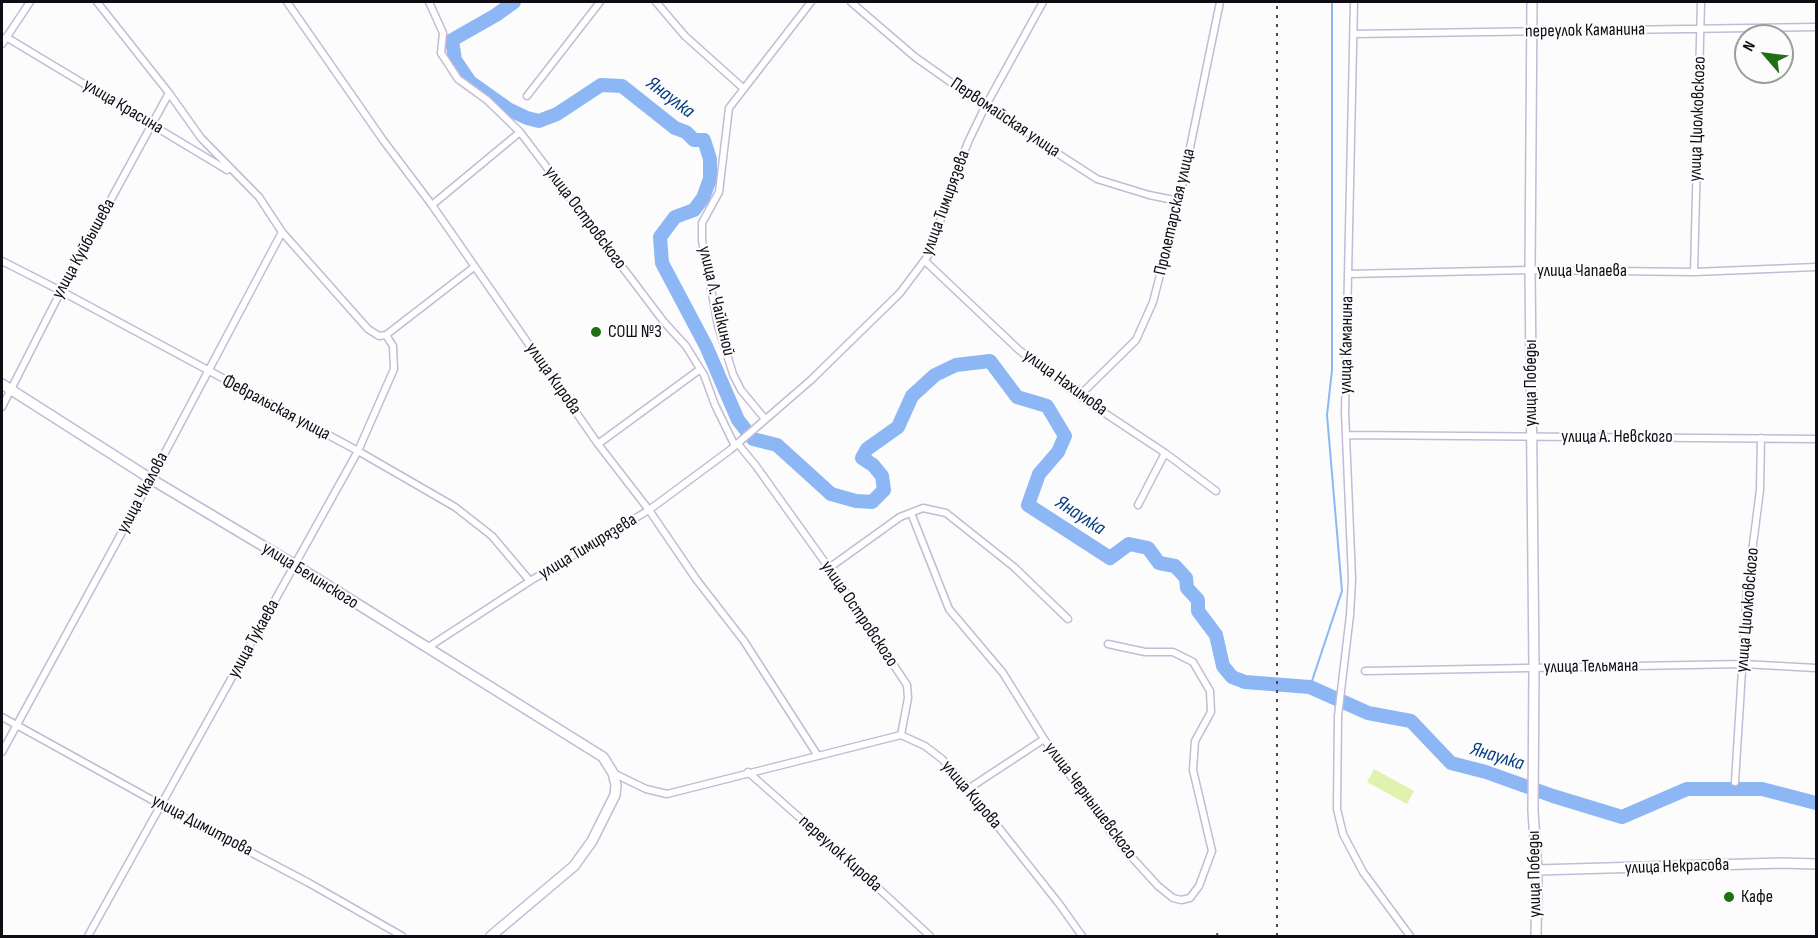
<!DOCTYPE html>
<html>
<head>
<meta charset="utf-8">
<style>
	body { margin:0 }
	#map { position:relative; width:1818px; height:938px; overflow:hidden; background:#fcfcfc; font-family:"Sofia Sans Condensed",sans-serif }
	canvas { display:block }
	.frame { position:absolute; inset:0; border:3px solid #100c16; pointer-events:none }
	.north { position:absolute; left:1734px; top:24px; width:60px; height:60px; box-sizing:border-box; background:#fcfcfc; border:2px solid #9e9ca0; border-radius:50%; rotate:298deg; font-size:16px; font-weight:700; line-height:24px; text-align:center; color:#100c16 }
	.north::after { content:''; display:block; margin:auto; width:21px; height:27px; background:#206f15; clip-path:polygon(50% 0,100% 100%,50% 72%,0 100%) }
</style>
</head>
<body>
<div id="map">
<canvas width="1818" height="938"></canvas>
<div class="frame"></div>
<div class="north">N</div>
</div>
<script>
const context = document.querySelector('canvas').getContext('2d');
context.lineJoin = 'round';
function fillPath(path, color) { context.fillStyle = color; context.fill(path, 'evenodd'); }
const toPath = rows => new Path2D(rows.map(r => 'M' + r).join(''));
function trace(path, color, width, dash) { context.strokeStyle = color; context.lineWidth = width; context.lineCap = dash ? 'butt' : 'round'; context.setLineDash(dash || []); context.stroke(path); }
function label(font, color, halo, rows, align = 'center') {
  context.font = font + ' "Sofia Sans Condensed",sans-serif'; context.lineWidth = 4.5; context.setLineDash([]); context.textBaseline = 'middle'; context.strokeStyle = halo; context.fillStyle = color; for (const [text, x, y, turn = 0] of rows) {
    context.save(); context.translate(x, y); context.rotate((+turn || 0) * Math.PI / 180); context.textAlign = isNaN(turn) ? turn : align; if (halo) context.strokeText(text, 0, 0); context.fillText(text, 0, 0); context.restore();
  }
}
fillPath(toPath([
	[1374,769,1414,791,1407,804,1367,782]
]), '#e0f3ae');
trace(toPath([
	[1310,687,1342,591,1327,415,1332,370,1332,2]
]), '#8cb7f4', 2);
trace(toPath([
	[514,2,496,15,452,40,455,60,470,82,508,109,527,118,539,121,557,114,601,85,622,86,675,128,686,132,694,140,704,140,710,159,710,179,703,198,694,210,675,217,660,237,662,263,706,346,738,420,753,439,777,445,831,494,856,501,872,502,884,490,882,476,873,465,862,458,867,449,898,427,912,396,935,375,956,365,990,361,1017,397,1047,406,1065,436,1058,452,1039,474,1028,505,1110,558,1129,544,1148,548,1159,563,1175,566,1186,578,1187,588,1198,600,1198,611,1216,635,1223,666,1232,677,1245,682,1310,687,1368,713,1411,721,1451,763,1486,772,1553,796,1622,817,1687,789,1762,789,1816,803]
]), '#8cb7f4', 14);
const street = toPath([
	[97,2,169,93,201,138,259,197,282,232,368,329,379,336,386,335,474,267],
	[287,2,383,140,432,205,598,444,649,510,696,579,744,641,818,756],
	[429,2,443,33,441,53,458,79,487,100,520,132,664,322,686,346,704,375,715,405,735,446],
	[656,2,685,36,743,88],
	[851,2,915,57,973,98,1012,121,1046,146,1097,179,1149,195,1179,201],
	[1354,2,1345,412,1352,579,1350,615,1338,716,1337,809,1343,834,1363,872,1410,936],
	[1354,34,1816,27],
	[6,37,227,170],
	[2,44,30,2],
	[527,96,600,2],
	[432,205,520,132],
	[2,261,61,291,358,451,455,507,492,536,530,581],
	[925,261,1019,350,1079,396,1165,453,1216,491],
	[1694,272,1701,2],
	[1348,274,1530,270,1694,272,1816,267],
	[1079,396,1136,340,1153,302,1179,201,1220,2],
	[2,407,61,291,169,93],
	[765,419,741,390,733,374,718,326,702,240,702,223,719,192,729,108,811,2],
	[1346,435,1816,439],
	[598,444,699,370],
	[738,444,756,466,829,568,907,685,908,698,901,735],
	[1138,505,1165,453],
	[911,513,949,609,1003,673,1044,739,1117,841,1158,886,1173,898,1181,900,1190,898,1199,886,1212,851,1193,770,1195,741,1211,712,1210,691,1193,662,1173,652,1145,652,1108,644],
	[829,568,900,517,923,508,946,513,1014,567,1068,619],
	[427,648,530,581,649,510,730,450,811,380,900,293,930,253,956,172,969,140,985,107,1043,2],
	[1365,671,1743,664,1816,668],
	[2,717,161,805,309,883,402,936],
	[2,752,151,479,282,232],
	[748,772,852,864,930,936],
	[613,773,646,789,667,794,901,735,925,746,942,759,961,780,1060,905,1082,936],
	[1735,782,1747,591,1760,490,1761,438],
	[968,789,1044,739],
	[88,936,358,451,394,369,393,346,386,335]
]);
const secondary = toPath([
	[1532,2,1530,270,1534,668,1533,811,1537,870,1536,936],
	[2,384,151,479,295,565,603,757,613,773,616,785,615,795,592,841,574,866,491,936],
	[1537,870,1782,863,1816,864]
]);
trace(street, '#c5bad6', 9);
trace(secondary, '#c5bad6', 12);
trace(street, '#fff', 6);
trace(secondary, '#fff', 9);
trace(toPath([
	[1217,936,1218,928],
	[1277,936,1277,2]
]), '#4a474f', 2, [3, 6]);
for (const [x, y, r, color] of [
	[596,332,6,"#206f15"],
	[1729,897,6,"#206f15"]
]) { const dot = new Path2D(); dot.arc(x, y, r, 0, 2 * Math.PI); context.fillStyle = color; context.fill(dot); trace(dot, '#fcfcfc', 2); }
label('18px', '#100c16', '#fcfcfc', [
	["переулок Каманина",1585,31,-1],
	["улица Красина",123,107,31],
	["Первомайская улица",1005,118,34],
	["улица Циолковского",1698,119,-88],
	["улица Тимирязева",946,203,-70],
	["Пролетарская улица",1175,212,-77],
	["улица Островского",585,218,53],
	["улица Куйбышева",84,249,-61],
	["улица Чапаева",1582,271],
	["улица Л. Чайкиной",716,301,77],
	["улица Каманина",1347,345,-89],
	["улица Кирова",553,379,55],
	["улица Нахимова",1065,383,36],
	["улица Победы",1531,383,-90],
	["Февральская улица",276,408,28],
	["улица А. Невского",1617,437],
	["улица Чкалова",143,493,-62],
	["улица Тимирязева",588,547,-31],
	["улица Белинского",310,576,32],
	["улица Циолковского",1748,610,-85],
	["улица Островского",859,614,56],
	["улица Тукаева",254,639,-61],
	["улица Тельмана",1591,667,-1],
	["улица Кирова",971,795,50],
	["улица Чернышевского",1090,801,53],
	["улица Димитрова",202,826,28],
	["переулок Кирова",840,854,42],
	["улица Некрасова",1677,867,-2],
	["улица Победы",1535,874,-91]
]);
label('18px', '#100c16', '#fcfcfc', [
	["СОШ №3",608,332],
	["Кафе",1741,897]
], 'left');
label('italic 20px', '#043d83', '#fcfcfc', [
	["Янаулка",670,98,37],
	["Янаулка",1080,516,33],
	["Янаулка",1497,757,17]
]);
</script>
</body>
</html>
